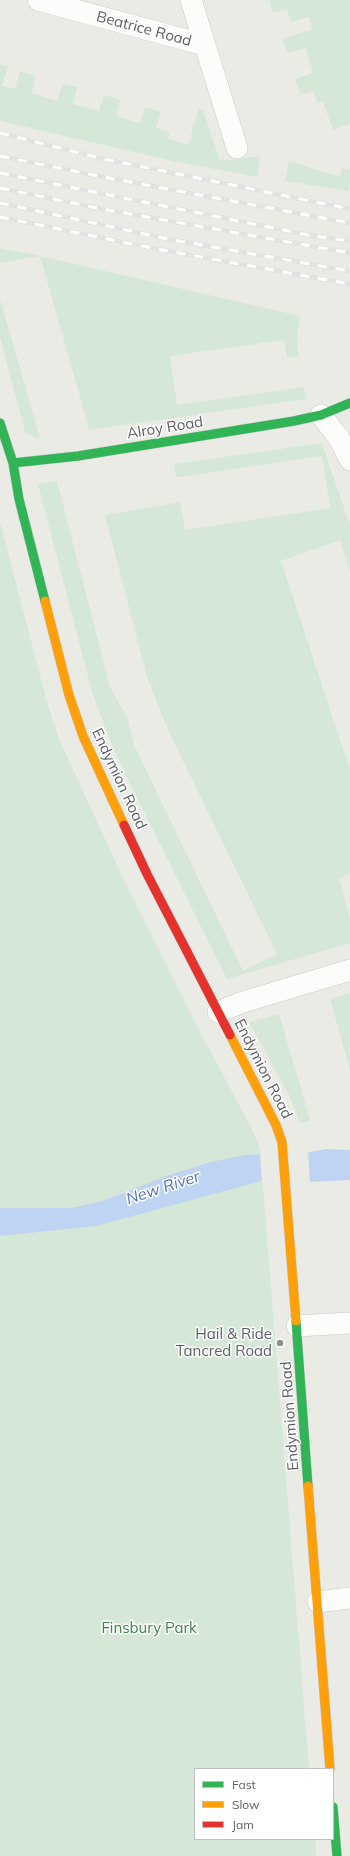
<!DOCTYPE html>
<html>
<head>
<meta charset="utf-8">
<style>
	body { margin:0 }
	#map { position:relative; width:350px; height:1856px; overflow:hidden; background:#ebebe6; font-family:Mulish,sans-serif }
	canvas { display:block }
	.legend { position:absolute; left:194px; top:1768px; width:140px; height:72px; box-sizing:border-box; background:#fff; border:1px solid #bebfc1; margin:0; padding:5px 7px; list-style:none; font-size:12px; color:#5c5e64 }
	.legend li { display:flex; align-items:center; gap:8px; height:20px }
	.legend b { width:20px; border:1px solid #bebfc1 }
</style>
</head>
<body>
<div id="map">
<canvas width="350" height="1856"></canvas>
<ul class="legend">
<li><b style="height:5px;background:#30b455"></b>Fast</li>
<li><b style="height:5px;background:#ff9f0a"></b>Slow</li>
<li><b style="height:5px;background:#e5322d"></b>Jam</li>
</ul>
</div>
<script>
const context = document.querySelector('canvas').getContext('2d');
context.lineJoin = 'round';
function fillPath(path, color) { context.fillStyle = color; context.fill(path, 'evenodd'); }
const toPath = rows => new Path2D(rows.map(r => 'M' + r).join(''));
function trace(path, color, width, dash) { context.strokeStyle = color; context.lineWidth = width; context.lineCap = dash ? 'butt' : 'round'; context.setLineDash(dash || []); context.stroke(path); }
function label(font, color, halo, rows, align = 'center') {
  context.font = font + ' Mulish,sans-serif'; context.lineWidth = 3; context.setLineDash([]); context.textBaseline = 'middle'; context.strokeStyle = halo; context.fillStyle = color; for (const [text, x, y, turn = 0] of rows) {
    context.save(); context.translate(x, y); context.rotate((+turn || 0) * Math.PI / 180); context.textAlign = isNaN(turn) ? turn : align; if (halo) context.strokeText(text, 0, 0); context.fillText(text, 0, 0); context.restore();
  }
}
fillPath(toPath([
	[269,0,350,0,350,124,333,130,323,101,317,103,313,91,301,95,295,79,313,73,306,48,288,53,282,39,312,29,309,17,291,22,287,9,273,13],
	[0,65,8,66,2,86,15,89,20,71,36,76,31,93,57,101,63,84,77,87,73,104,99,111,104,95,111,97,120,100,116,116,140,123,145,107,161,112,156,128,170,132,168,139,188,145,199,109,203,110,220,161,260,156,257,177,173,161,0,121],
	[289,161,340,177,342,168,350,169,349,191,285,181],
	[0,248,40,256,300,316,297,342,299,356,287,358,284,340,170,356,177,405,304,387,306,399,88,430,88,425,40,256,0,263],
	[0,299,24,382,40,439,37,439,25,432,0,337],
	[322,443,350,526,350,571,340,540,281,561,350,770,350,874,339,878,350,918,350,943,227,979,114,751,92,692,38,484,57,481,110,687,127,717,134,745,243,971,277,954,167,728,147,677,105,515,180,502,185,530,330,508,322,456,179,477,176,477,174,464],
	[0,522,47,702,59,739,122,876,199,1030,251,1127,260,1148,309,1769,195,1769,195,1839,315,1839,316,1856,0,1856],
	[350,993,350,1070,330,999],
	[279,1014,302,1092,310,1121,300,1123,289,1095,249,1022]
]), '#d5e7d6');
fillPath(toPath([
	[327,1149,350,1150,350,1180,310,1182,261,1181,96,1226,0,1236,0,1208,71,1208,103,1201,166,1176,211,1162,245,1155,309,1152]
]), '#bed4f2');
fillPath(toPath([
	[284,1150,308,1150,310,1184,262,1183,260,1152]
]), '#ebebe6');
const street = toPath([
	[38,0,205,45],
	[191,0,237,148],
	[321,415,339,438,350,460],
	[218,1012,243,1002,350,970],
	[297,1326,350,1323],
	[318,1602,350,1598]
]);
const fast = toPath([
	[0,423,13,463,19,499,45,601],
	[13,463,78,456,294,421,321,415,350,403],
	[296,1321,308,1486],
	[333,1807,337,1856]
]);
const slow = toPath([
	[45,601,69,695,83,736,124,825],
	[230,1035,276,1125,282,1142,296,1321],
	[308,1486,330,1769]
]);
const jam = toPath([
	[124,825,147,874,230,1035]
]);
trace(street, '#c9c9c8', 22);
trace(fast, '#c8c9c8', 10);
trace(slow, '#c8c9c8', 10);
trace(jam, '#c8c9c8', 10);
trace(street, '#fcfcfb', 21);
trace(fast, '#30b455', 9);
trace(slow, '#ff9f0a', 9);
trace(jam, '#e5322d', 9);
const rail = toPath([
	[0,133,104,159,350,209],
	[0,156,103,177,350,223],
	[0,173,308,235,350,241],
	[0,188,102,209,350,253],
	[0,203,168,239,350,271],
	[0,217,157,249,350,284]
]);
trace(rail, '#e2e2e2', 4.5);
trace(rail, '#fff', 3, [9]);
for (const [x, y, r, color] of [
	[280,1343,4,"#8e8f92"]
]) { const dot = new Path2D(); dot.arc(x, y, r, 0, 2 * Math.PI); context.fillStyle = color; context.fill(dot); trace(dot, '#fff', 1.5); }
label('15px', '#5c5e64', '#fff', [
	["Beatrice Road",144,29,15],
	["Alroy Road",165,428,-9],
	["Endymion Road",119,779,65],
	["Endymion Road",263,1069,63],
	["Endymion Road",290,1416,-94]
]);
label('15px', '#5c5e64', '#fff', [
	["Hail & Ride",272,1334],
	["Tancred Road",272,1351]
], 'right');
label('15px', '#3d824b', '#fff', [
	["Finsbury Park",149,1628]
]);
label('italic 16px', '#5072b8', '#fff', [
	["New River",163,1188,-18]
]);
</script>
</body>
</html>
